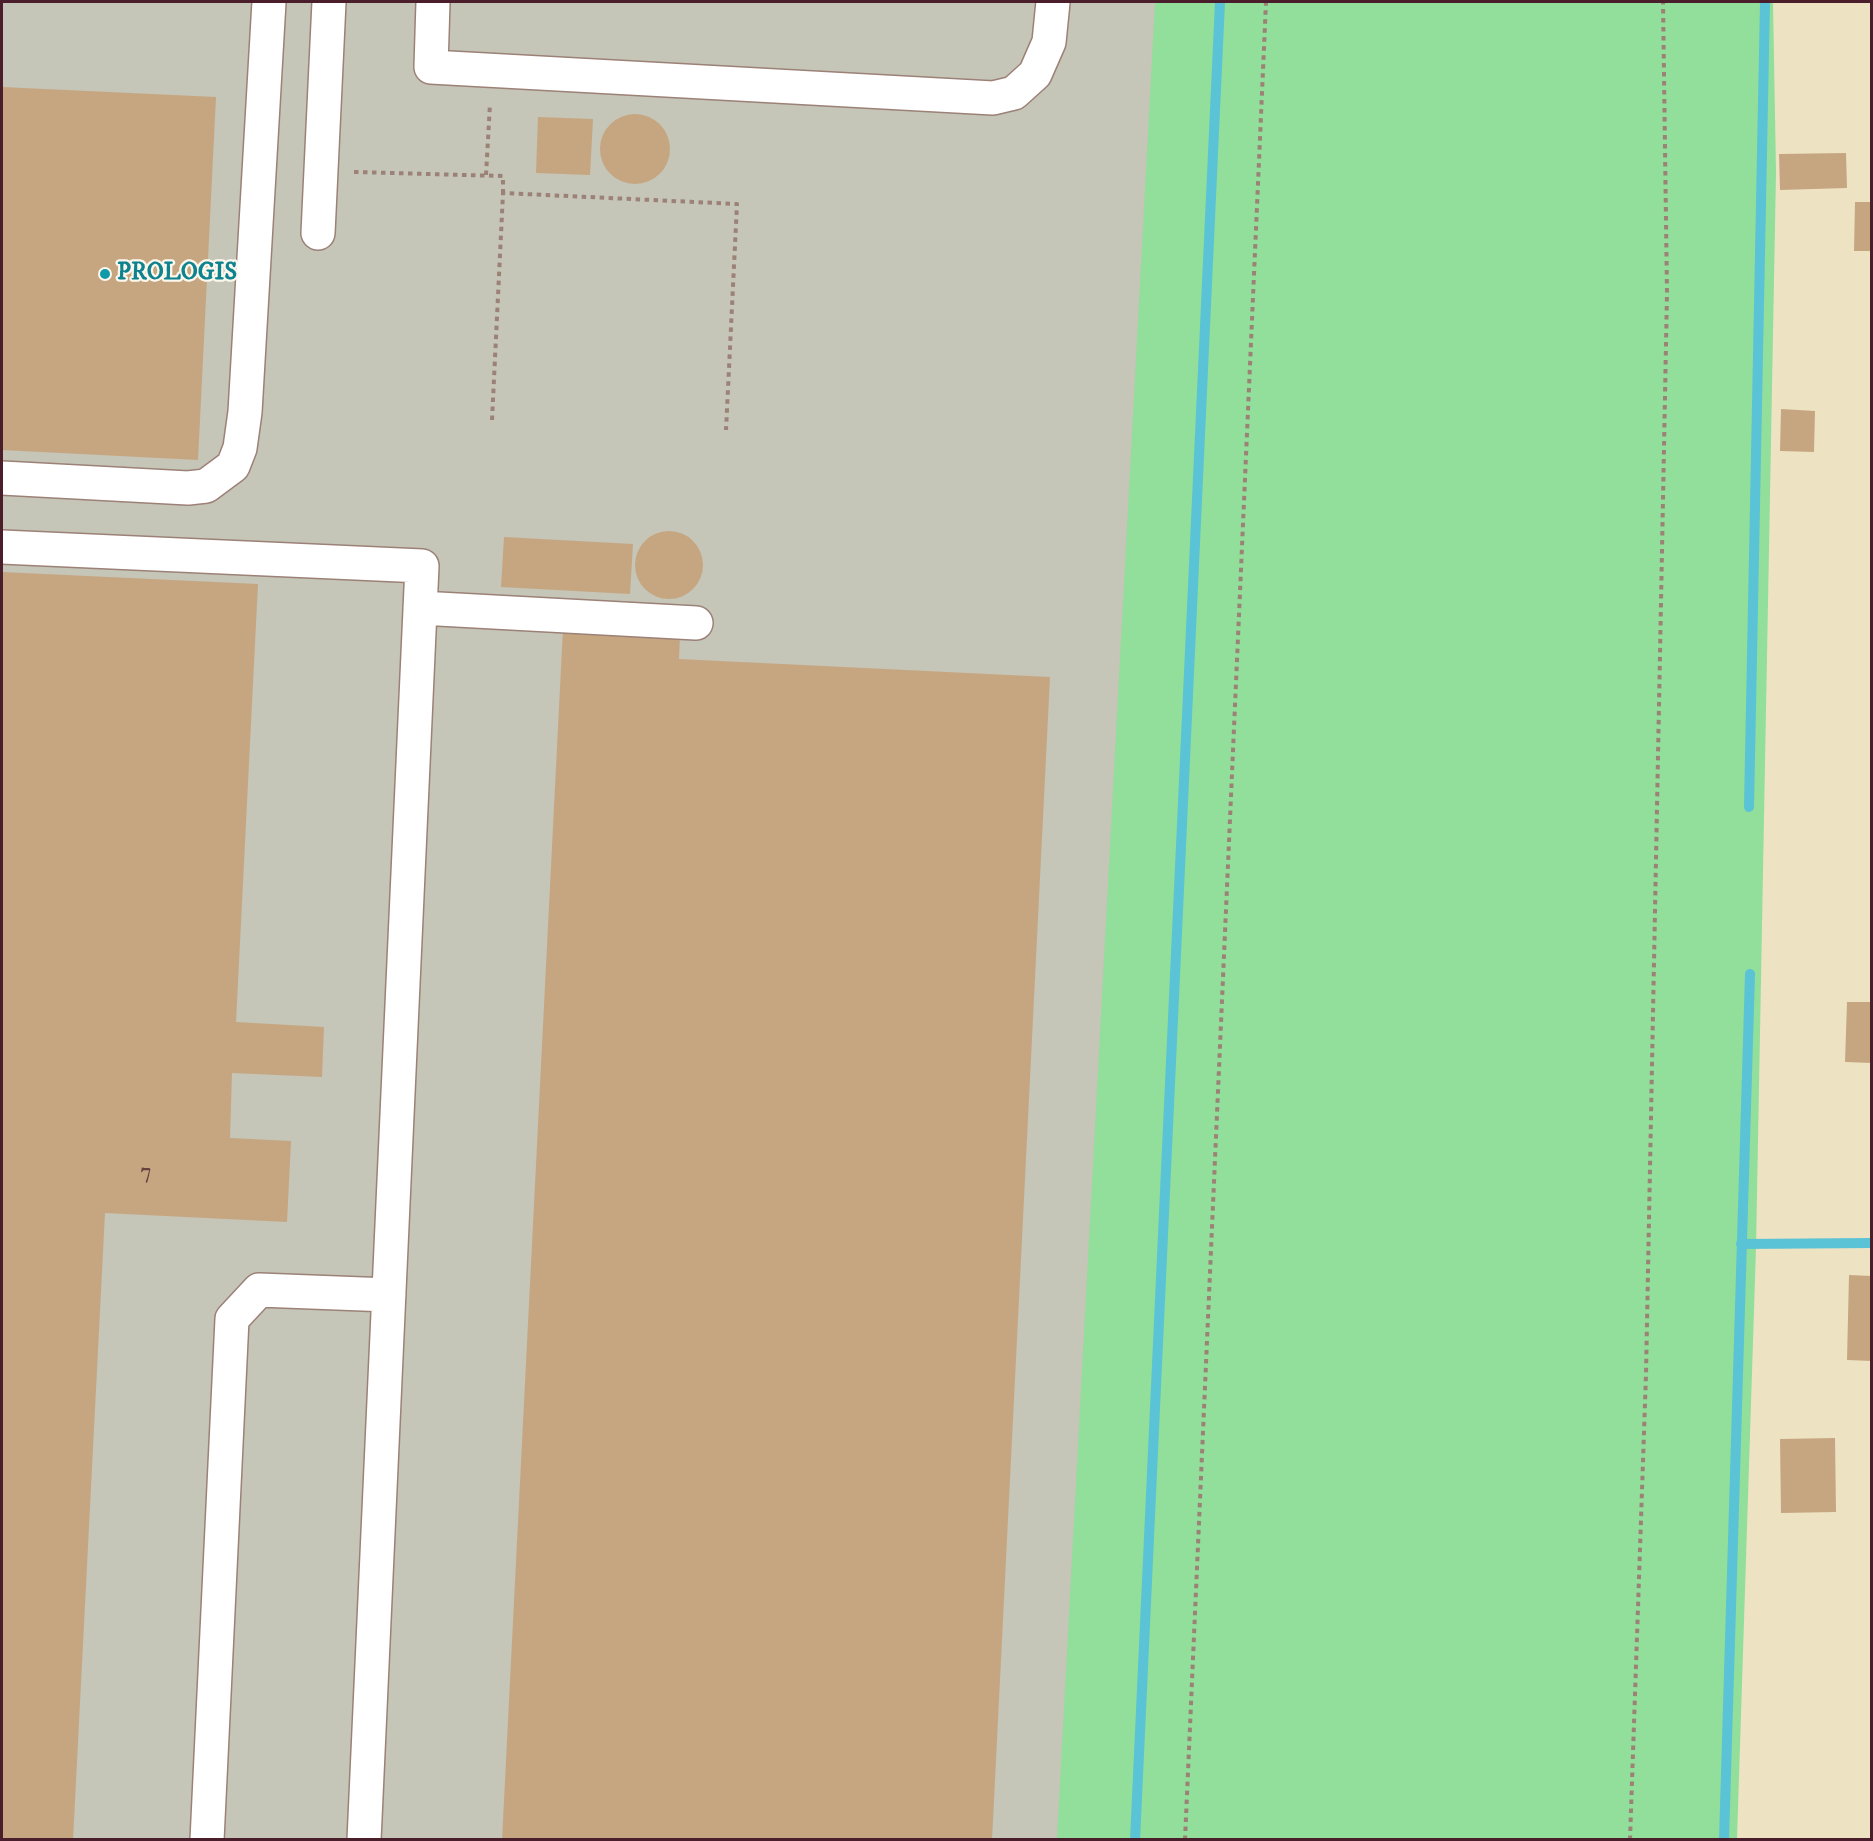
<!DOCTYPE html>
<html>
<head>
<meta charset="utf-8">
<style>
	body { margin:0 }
	#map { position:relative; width:1873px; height:1841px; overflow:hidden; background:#ede3c3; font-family:"IM FELL DW Pica",serif }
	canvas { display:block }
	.frame { position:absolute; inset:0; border:3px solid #4a1f2b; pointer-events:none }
</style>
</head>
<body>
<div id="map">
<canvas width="1873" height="1841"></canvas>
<div class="frame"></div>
</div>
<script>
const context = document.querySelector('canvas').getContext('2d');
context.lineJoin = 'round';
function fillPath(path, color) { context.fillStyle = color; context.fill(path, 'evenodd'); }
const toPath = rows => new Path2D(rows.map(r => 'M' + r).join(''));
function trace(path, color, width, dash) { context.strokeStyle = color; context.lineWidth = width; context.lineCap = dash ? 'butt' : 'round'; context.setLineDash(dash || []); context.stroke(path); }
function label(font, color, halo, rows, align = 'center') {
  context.font = font + ' "IM FELL DW Pica",serif'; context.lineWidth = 4.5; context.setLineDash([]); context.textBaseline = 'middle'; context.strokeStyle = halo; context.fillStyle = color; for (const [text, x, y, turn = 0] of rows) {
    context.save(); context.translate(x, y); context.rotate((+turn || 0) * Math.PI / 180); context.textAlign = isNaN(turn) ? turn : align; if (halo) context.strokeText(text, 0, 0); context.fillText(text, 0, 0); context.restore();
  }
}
fillPath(toPath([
	[2,2,1166,2,1072,1839,2,1840]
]), '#c5c5b8');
fillPath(toPath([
	[1155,2,1773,2,1776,172,1756,1248,1737,1839,1057,1839]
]), '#92de9b');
trace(toPath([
	[1749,807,1765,2],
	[1741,1244,1872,1243],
	[1135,1840,1220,2],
	[1724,1840,1750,974]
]), '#5ac3d5', 10);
fillPath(toPath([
	[2,87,216,97,198,460,2,450],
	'600 149a35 35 0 1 1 70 0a35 35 0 1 1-70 0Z',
	[538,117,593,119,590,175,536,173],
	[1846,153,1847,188,1780,190,1779,154],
	[1855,202,1872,202,1872,251,1854,251],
	[1781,409,1815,411,1814,452,1780,451],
	'635 565a34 34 0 1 1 68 0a34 34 0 1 1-68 0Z',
	[504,537,633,544,630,594,501,587],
	[2,572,258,584,236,1022,324,1027,322,1077,232,1073,230,1138,291,1141,287,1222,105,1213,73,1840,2,1840],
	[563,628,680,634,679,659,1050,677,992,1840,502,1840],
	[1847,1002,1872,1002,1872,1063,1845,1062],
	[1849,1275,1872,1276,1872,1361,1847,1360],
	[1835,1438,1836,1512,1781,1513,1780,1439]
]), '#c6a680');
const minor = toPath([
	[433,2,431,67,993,98,1014,93,1035,74,1049,42,1053,2],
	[318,233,329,2],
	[2,478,188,488,206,486,233,466,240,448,245,412,269,2],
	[2,547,422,566,364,1840],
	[420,608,696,623],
	[207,1840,232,1319,259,1290,389,1295]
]);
trace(minor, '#9c8177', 36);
trace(toPath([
	[354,172,503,176,503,193],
	[486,175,490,104],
	[492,420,503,193,737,204,726,430],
	[1185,1840,1266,2],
	[1630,1840,1646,1374,1667,293,1663,2]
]), '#9c8177', 4, [4.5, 4.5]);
trace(minor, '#fff', 33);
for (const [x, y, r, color] of [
	[105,274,6,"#0f9aa8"]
]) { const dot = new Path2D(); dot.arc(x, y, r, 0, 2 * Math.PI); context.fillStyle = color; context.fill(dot); trace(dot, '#fbf7ec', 2); }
label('21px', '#694140', null, [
	["7",146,1174]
]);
label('bold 24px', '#0d838f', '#fbf7ec', [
	["PROLOGIS",117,274]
], 'left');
</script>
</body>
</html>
